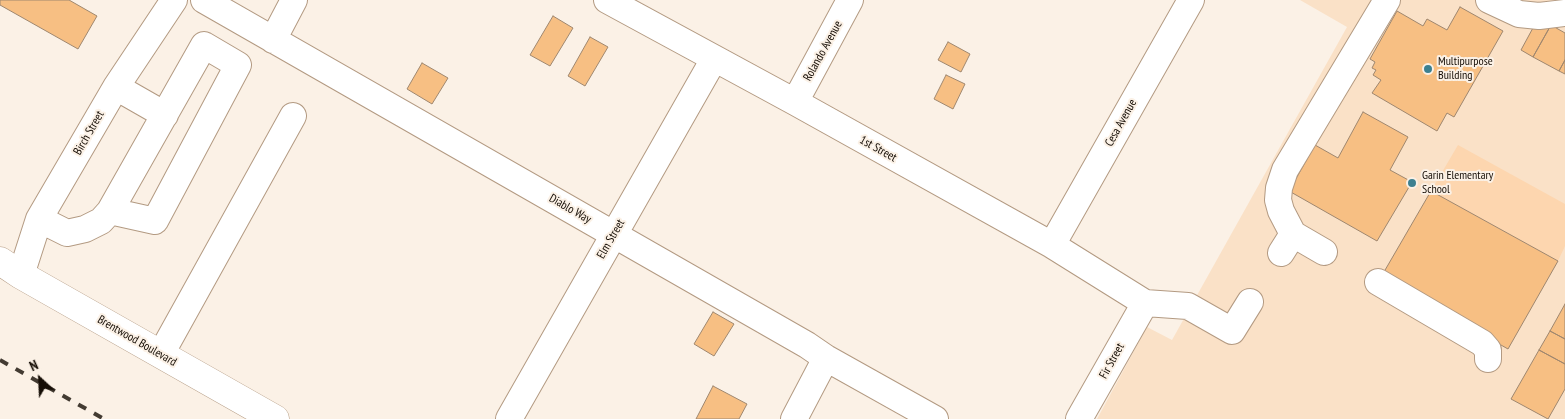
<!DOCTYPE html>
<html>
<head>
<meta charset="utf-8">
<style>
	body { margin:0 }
	#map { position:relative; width:1565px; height:419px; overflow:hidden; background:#fbf1e6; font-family:"PT Sans Narrow",sans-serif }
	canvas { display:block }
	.north { position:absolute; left:15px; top:354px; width:50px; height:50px; -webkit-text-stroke:4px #fbf1e6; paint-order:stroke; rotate:335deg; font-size:14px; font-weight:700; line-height:20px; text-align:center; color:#150d05 }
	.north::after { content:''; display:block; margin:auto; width:18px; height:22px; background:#150d05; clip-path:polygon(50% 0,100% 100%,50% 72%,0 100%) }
</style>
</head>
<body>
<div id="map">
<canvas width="1565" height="419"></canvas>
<div class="north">N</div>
</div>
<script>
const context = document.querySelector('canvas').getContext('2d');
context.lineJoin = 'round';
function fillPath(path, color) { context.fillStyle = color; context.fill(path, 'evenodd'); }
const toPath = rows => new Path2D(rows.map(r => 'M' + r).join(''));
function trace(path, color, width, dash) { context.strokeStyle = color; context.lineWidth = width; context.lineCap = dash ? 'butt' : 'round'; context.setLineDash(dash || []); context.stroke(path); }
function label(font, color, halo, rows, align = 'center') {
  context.font = font + ' "PT Sans Narrow",sans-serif'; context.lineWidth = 4; context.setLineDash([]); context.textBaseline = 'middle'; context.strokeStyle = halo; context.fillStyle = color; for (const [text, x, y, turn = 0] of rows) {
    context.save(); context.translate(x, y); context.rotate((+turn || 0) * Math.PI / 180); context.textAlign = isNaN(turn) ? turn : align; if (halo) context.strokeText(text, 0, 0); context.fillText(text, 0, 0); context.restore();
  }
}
fillPath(toPath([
	[1300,0,1565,0,1565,419,1097,419,1147,327,1172,340,1347,27]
]), '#fae1c7');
fillPath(toPath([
	[1458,145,1565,204,1565,246,1558,261,1431,191]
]), '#fdd6af');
const building = toPath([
	[0,0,69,0,97,16,78,49,0,5,0,0],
	[1460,7,1503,31,1454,117,1447,113,1437,131,1372,93,1381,80,1373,75,1376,70,1372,68,1375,62,1370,59,1397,11,1423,26,1427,19,1447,30,1460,7],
	[553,16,573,28,550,66,530,55,553,16],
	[1551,25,1533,57,1521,50,1534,26,1551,25],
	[1551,25,1565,33,1565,60,1559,71,1533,57,1551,25],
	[590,37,608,47,585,86,568,76,590,37],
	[948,42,970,54,961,72,938,60,948,42],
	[1565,60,1565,74,1559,71,1565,60],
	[422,63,448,78,432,104,407,89,422,63],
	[946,75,965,84,953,109,934,99,946,75],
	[1363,112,1408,137,1390,170,1412,182,1377,241,1289,191,1315,145,1338,158,1363,112],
	[1431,191,1558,261,1508,349,1381,277,1431,191],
	[1565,304,1565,339,1550,331,1565,304],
	[713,312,734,324,714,356,694,344,713,312],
	[1550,331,1565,339,1565,364,1539,350,1550,331],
	[1539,350,1565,364,1565,389,1548,419,1511,399,1539,350],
	[713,386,747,404,739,419,696,419,713,386]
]);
fillPath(building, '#f7bf83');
trace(building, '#9f876f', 1);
const minor = toPath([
	[204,0,807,345,826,358,935,419],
	[607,0,795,102,1052,245,1145,303,1188,306,1232,331,1250,302],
	[1489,0,1519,14,1539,16,1565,13],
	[273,40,294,0],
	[116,87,165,115],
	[795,102,850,0],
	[39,219,67,233,85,229,101,221,110,211,204,45,238,65,155,221,110,211],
	[1052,245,1191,0],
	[1324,252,1293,234,1281,211,1278,200,1279,188,1285,170,1387,0],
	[1281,253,1293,234],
	[21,275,39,219,116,87,174,0],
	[1378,282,1482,343,1488,350,1488,359],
	[161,354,293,116],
	[509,419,714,59],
	[794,419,826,358],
	[1079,419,1145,303]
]);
const major = toPath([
	[0,261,21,275,275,419]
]);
trace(minor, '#b39a82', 28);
trace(major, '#b39a82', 29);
trace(minor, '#fff', 26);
trace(major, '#fff', 28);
trace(toPath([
	[0,360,104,419]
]), '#433b32', 4, [9, 9]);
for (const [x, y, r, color] of [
	[1428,69,5,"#3d8090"],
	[1412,183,5,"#3d8090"]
]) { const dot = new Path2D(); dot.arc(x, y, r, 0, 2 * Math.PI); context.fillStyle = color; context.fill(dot); trace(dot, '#fbf1e6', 2); }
label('12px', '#150d05', '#fbf1e6', [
	["Rolando Avenue",823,51,-61],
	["Cesa Avenue",1121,123,-61],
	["Birch Street",89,133,-60],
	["1st Street",878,149,29],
	["Diablo Way",570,209,30],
	["Elm Street",611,239,-60],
	["Brentwood Boulevard",137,341,30],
	["Fir Street",1112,361,-61]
]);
label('12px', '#150d05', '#fbf1e6', [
	["Multipurpose",1438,62],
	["Building",1438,76],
	["Garin Elementary",1422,176],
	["School",1422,190]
], 'left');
</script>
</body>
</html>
